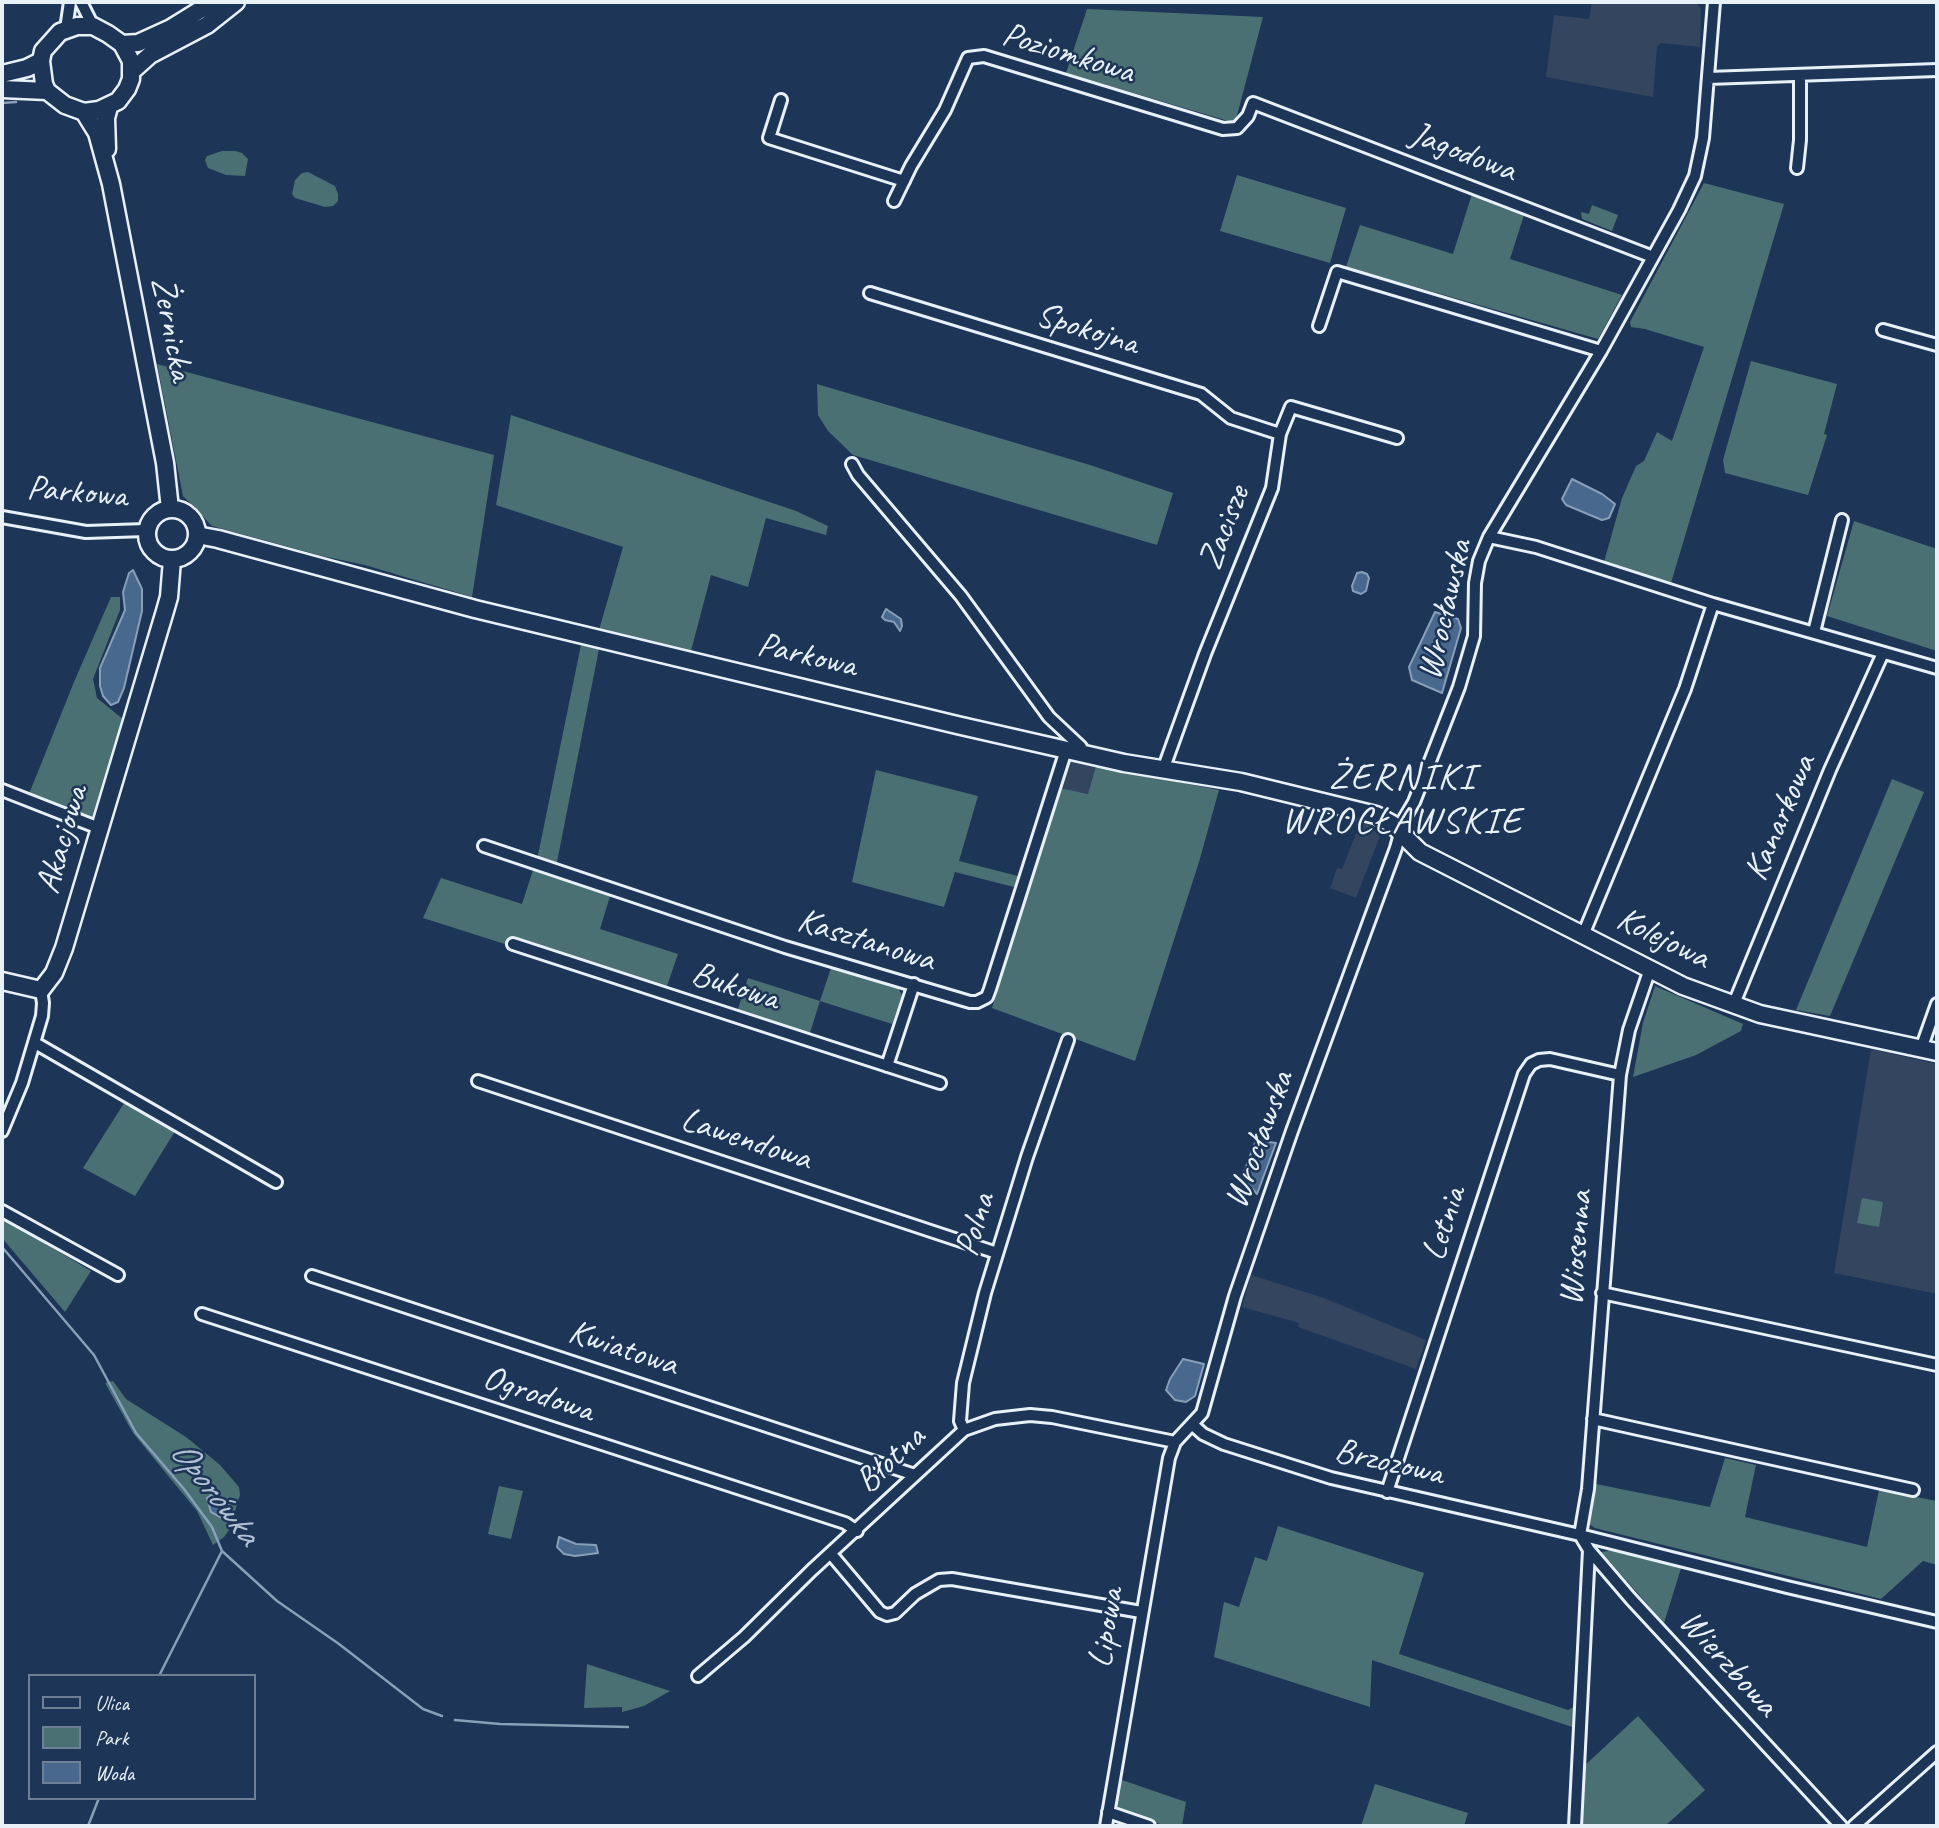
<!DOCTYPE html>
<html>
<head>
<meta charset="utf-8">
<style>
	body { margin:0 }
	#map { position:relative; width:1939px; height:1828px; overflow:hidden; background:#1d3557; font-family:Caveat,sans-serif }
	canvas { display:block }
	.frame { position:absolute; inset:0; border:4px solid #e8f1f8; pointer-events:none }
	.legend { position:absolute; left:28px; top:1674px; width:228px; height:126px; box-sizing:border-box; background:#1d3557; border:2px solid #6e8097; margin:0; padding:9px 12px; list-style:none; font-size:21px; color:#e8f1f8 }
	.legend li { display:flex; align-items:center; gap:14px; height:35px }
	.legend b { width:35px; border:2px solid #6e8097 }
</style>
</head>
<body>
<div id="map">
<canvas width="1939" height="1828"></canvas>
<div class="frame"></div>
<ul class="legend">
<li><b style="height:9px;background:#1d3557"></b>Ulica</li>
<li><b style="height:19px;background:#4b7073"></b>Park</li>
<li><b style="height:19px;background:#48688e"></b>Woda</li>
</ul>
</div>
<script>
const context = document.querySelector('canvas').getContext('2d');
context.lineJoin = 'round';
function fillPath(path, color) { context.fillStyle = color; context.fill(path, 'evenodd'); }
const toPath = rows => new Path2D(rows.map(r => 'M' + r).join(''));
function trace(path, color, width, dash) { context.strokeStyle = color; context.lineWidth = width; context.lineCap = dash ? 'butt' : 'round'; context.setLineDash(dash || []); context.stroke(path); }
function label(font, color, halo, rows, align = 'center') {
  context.font = font + ' Caveat,sans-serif'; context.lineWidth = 5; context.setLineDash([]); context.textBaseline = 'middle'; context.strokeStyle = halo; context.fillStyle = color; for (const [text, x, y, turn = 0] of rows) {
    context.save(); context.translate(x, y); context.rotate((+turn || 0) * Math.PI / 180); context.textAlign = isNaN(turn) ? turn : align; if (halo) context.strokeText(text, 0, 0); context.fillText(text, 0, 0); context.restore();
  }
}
fillPath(toPath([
	[1592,2,1696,2,1701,9,1700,47,1661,43,1657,47,1653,97,1546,77,1554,15,1589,19],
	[1069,760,1096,766,1088,794,1060,788],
	[1361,821,1374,827,1380,836,1356,898,1330,888,1337,868,1342,869],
	[1871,1049,1937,1064,1937,1294,1834,1273],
	[1251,1275,1324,1298,1426,1340,1416,1369,1298,1327,1299,1323,1242,1307]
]), '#33455f');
fillPath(toPath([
	[1087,9,1263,17,1235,123,1066,73],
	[222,151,235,151,242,153,248,159,245,176,226,175,208,168,205,160,207,156],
	[308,172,335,186,338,194,338,201,333,206,325,207,295,198,292,194,295,180,302,173],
	[1237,175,1346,208,1330,263,1220,231],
	[1704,183,1784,204,1671,583,1604,562,1622,498,1636,466,1644,461,1657,432,1672,441,1704,347,1645,329,1631,327,1630,322],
	[1472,194,1524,215,1510,259,1622,295,1598,339,1346,267,1360,225,1453,254],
	[1592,205,1618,215,1612,231,1582,219,1581,212,1589,214],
	[1751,361,1837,384,1824,434,1827,435,1808,495,1725,473,1723,460],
	[157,364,494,455,472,597,365,565,322,556,212,526,183,496],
	[817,384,1090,465,1173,493,1157,545,853,455,828,431,818,415],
	[511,415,796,511,828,526,826,535,766,518,748,587,711,575,691,651,599,630,623,547,496,505],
	[1854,521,1937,549,1937,651,1827,616],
	[111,597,120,597,120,610,93,679,97,698,124,720,95,820,29,794,74,682],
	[581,645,599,649,556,867,537,860],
	[1096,766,1219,790,1199,862,1135,1061,992,1008,1060,788,1088,794],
	[876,770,978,796,959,861,1018,876,1014,887,955,872,944,907,852,882],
	[1892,779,1924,792,1830,1016,1796,1010],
	[534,867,611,893,600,929,678,954,666,989,511,939,508,945,423,918,441,878,522,904],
	[832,965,897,986,902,995,892,1024,820,1001,809,1036,737,1012,748,978,820,1001],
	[1655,986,1743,1024,1741,1031,1696,1055,1633,1077,1643,1023],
	[126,1100,177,1128,135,1196,83,1168],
	[1862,1198,1883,1202,1879,1227,1857,1223],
	[4,1219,91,1271,65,1312,2,1238],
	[113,1381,126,1399,186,1437,220,1465,239,1487,240,1495,229,1530,224,1537,213,1545,197,1511,133,1433,105,1383],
	[1725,1458,1756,1465,1745,1517,1867,1547,1879,1490,1937,1501,1937,1565,1923,1561,1881,1599,1595,1528,1586,1522,1596,1484,1710,1507],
	[499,1486,523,1491,511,1539,488,1534],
	[1278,1526,1424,1573,1399,1654,1568,1710,1576,1706,1575,1728,1372,1660,1370,1707,1214,1657,1224,1602,1239,1607,1255,1557,1267,1561],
	[1619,1549,1682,1565,1664,1623,1601,1552],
	[587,1664,670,1691,644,1706,622,1712,622,1707,584,1708],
	[1638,1716,1705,1790,1665,1826,1578,1826,1582,1768],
	[1119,1779,1186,1802,1182,1826,1166,1826,1114,1808],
	[1375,1784,1468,1813,1464,1826,1361,1826]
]), '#4b7073');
const water = toPath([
	[1572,479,1602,494,1615,504,1609,518,1602,520,1566,505,1562,499,1572,479],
	[133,570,142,589,142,611,124,688,118,702,111,705,103,696,100,686,100,668,125,610,123,592,129,573,133,570],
	[1362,572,1367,574,1369,578,1366,591,1361,594,1353,591,1352,586,1357,573,1362,572],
	[886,609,901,619,902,626,900,631,894,622,885,620,882,617,886,609],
	[1435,612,1458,619,1461,628,1442,693,1412,680,1409,667,1435,612],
	[1256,1140,1276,1143,1257,1194,1242,1177,1256,1140],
	[1183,1359,1204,1364,1195,1396,1186,1402,1175,1400,1166,1390,1170,1379,1183,1359],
	[211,1495,221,1497,228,1504,222,1518,211,1512,207,1498,211,1495],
	[559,1537,576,1544,596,1545,598,1553,575,1556,564,1554,557,1547,559,1537]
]);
fillPath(water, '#48688e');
trace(water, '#889fb8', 2);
trace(toPath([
	[2,103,16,102],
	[2,1247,94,1355,136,1433,184,1489,212,1527,222,1551,277,1601,339,1644,423,1709,442,1716],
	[159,1676,222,1551],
	[455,1720,500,1724,628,1727],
	[88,1826,99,1798]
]), '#889fb8', 2.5);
const street = toPath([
	[81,2,93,26],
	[66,29,70,2],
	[1708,78,1937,70],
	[781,100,769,138,904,181],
	[1797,168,1800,140,1800,76],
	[894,201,911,166,945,110,968,58,984,56,1223,129,1237,128,1248,116,1253,103,1653,257],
	[870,293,1201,394,1231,418,1280,434],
	[1319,326,1337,272,1601,351],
	[1883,330,1937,345],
	[852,464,858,475,961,596,1049,717,1081,747,1081,753],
	[2,517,86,532,146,530],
	[1489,537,1536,547,1713,604,1937,668],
	[1814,632,1842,520],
	[1163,770,1205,654,1272,488,1280,434,1291,407,1397,438],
	[2,790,99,828],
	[484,846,785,947,970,1002,977,1002,987,997,990,989,1066,750],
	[1583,935,1685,689,1713,604],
	[513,944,940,1083],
	[1733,1006,1830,770,1883,653],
	[35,1043,276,1182],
	[1921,1049,1937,1004],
	[887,1066,914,984],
	[478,1081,997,1253],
	[2,1131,22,1083,42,1016,43,1003,41,990],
	[2,1211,118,1275],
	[312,1276,915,1475],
	[1602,1293,1937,1365],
	[202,1314,845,1523,857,1531],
	[1593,1419,1913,1490],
	[1193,1425,1203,1434,1224,1444,1331,1478,1580,1535,1787,1587,1937,1622],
	[964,1430,960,1421,963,1383,985,1293,1027,1157,1068,1040],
	[1387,1492,1524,1074,1531,1064,1539,1060,1550,1059,1620,1075],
	[1580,1535,1588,1489,1620,1075,1629,1030,1650,969],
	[1580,1535,1589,1550,1631,1599,1841,1826],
	[831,1554,880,1612,887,1615,895,1613,915,1594,939,1580,952,1579,1141,1612],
	[698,1676,744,1637,812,1570,964,1430,995,1419,1030,1415,1052,1417,1175,1442],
	[1108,1812,1149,1826],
	[1106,1826,1169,1458,1175,1442,1202,1413,1235,1296,1292,1131,1396,848,1404,819,1414,802,1459,687,1474,636,1475,583,1479,561,1489,537,1601,351,1679,210,1695,176,1703,138,1714,2],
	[1575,1826,1589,1550],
	[1854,1826,1937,1752]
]);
const secondary = toPath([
	[77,26,93,26,108,34,122,44,131,61,131,79,127,89,118,101,99,110,84,112,65,105,47,91,44,84,41,61,43,51,60,32,77,26],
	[122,44,138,43,171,28,213,2],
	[131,72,150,55,207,25,236,2],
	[2,74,27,68,41,61],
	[2,89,47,91],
	[84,112,97,133,111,184,165,463,170,509],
	[107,149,106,118,109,107],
	'147 534a25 25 0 1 1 50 0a25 25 0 1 1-50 0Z',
	[197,535,218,539,475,609,957,725,1124,763,1241,782,1376,815,1392,824,1420,852,1683,986,1760,1014,1937,1052],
	[2,981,41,990,54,973,64,948,165,611,169,597,172,560]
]);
trace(street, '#e8f1f8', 16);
trace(secondary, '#e8f1f8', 21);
trace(street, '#1d3557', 10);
trace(secondary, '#1d3557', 16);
label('35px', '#e8f1f8', '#1d3557', [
	["Poziomkowa",1068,54,17],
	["Jagodowa",1463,153,21],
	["Żernicka",171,329,79],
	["Spokojna",1087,330,17],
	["Parkowa",77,493,5],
	["Zacisze",1225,528,-69],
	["Wrocławska",1446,610,-77],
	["Parkowa",807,656,13],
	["Kanarkowa",1781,818,-67],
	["Akacjowa",63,840,-74],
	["Kolejowa",1663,939,26],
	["Kasztanowa",866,941,17],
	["Bukowa",735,987,18],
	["Lawendowa",746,1140,18],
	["Wrocławska",1260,1140,-70],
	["Letnia",1445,1224,-72],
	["Polna",976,1225,-73],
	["Wiosenna",1577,1248,-85],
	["Kwiatowa",623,1349,18],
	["Ogrodowa",538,1395,18],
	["Błotna",891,1460,-43],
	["Brzozowa",1389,1463,13],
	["Lipowa",1107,1628,-81],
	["Wierzbowa",1728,1664,48]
]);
label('italic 37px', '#b0c1d3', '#1d3557', [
	["Oporówka",214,1493,52]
]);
context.letterSpacing = '2px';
label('38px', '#e8f1f8', '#1d3557', [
	["ŻERNIKI",1402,778],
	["WROCŁAWSKIE",1402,822]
]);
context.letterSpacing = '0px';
</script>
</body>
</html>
